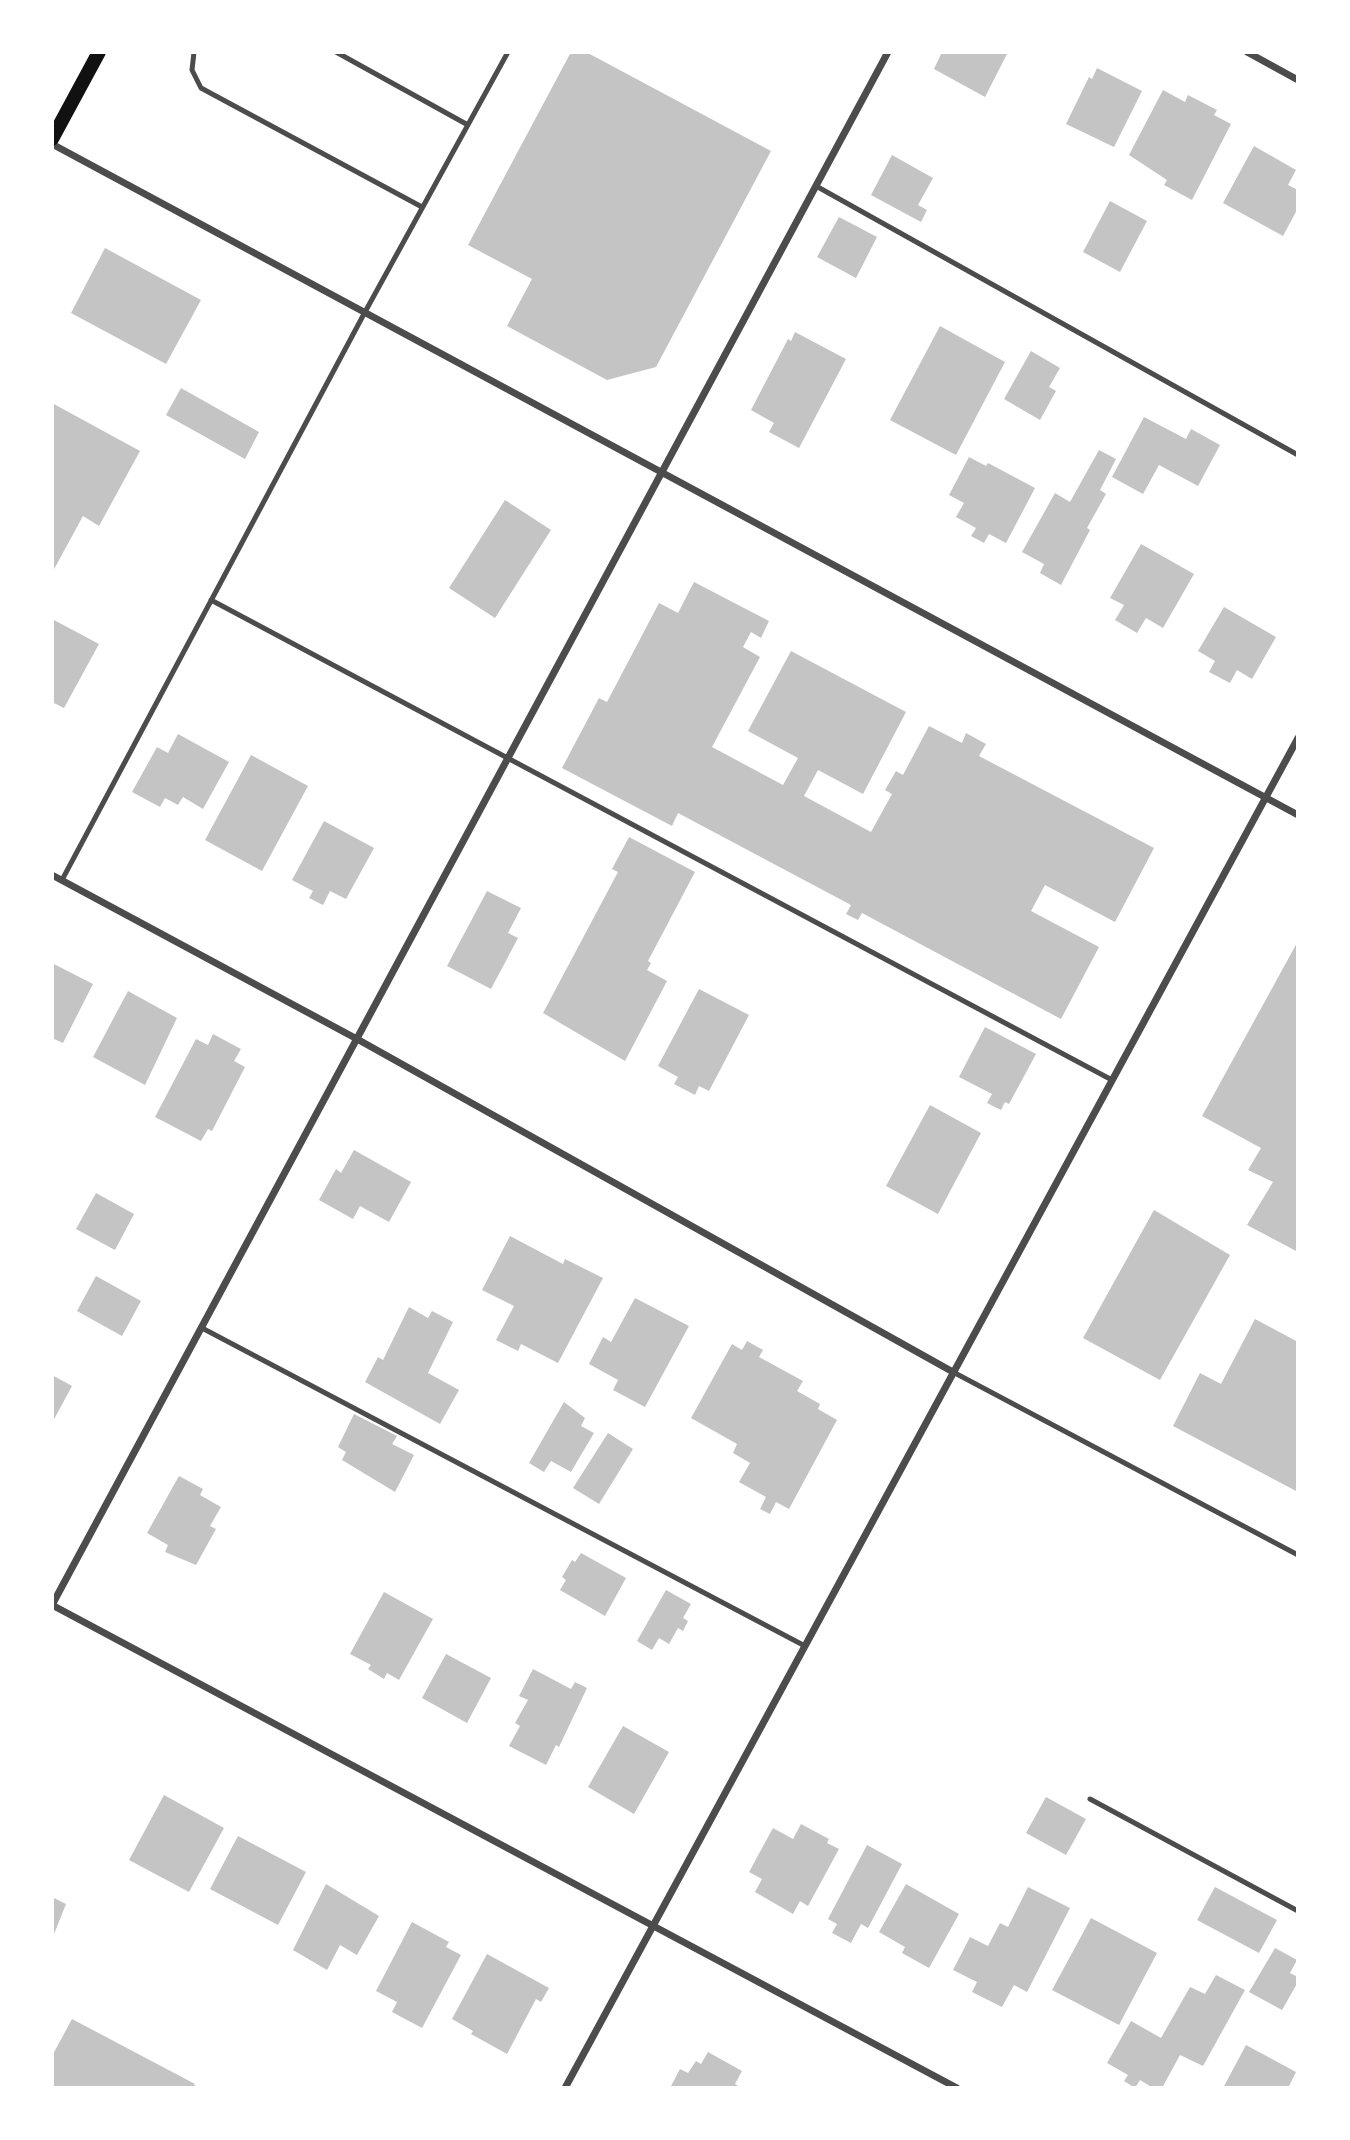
<!DOCTYPE html>
<html>
<head>
<meta charset="utf-8">
<style>
	body { margin:0 }
	#map { position:relative; width:1350px; height:2140px; overflow:hidden; background:#fff; font-family:Literata,serif }
	canvas { display:block }
	.frame { position:absolute; inset:0; border:54px solid #fff; pointer-events:none }
</style>
</head>
<body>
<div id="map">
<canvas width="1350" height="2140"></canvas>
<div class="frame"></div>
</div>
<script>
const context = document.querySelector('canvas').getContext('2d');
context.lineJoin = 'round';
function fillPath(path, color) { context.fillStyle = color; context.fill(path, 'evenodd'); }
const toPath = rows => new Path2D(rows.map(r => 'M' + r).join(''));
function trace(path, color, width, dash) { context.strokeStyle = color; context.lineWidth = width; context.lineCap = dash ? 'butt' : 'round'; context.setLineDash(dash || []); context.stroke(path); }
fillPath(toPath([
	[571,52,586,52,771,151,656,367,607,380,507,326,532,279,468,245],
	[942,52,1008,52,985,97,934,69],
	[1097,68,1142,91,1114,147,1066,124,1089,77,1092,79],
	[1163,90,1185,102,1188,95,1217,110,1214,115,1231,124,1192,200,1164,185,1167,180,1129,155],
	[1254,146,1296,170,1288,185,1298,190,1298,208,1283,236,1223,203],
	[892,155,933,178,918,205,927,210,921,222,871,195],
	[1110,201,1147,221,1120,272,1083,252],
	[839,217,877,237,856,278,817,257],
	[105,248,201,300,166,364,71,313],
	[940,326,1005,362,956,455,890,420],
	[795,332,846,359,799,448,769,432,774,423,751,410,788,339,791,341],
	[1031,351,1060,368,1049,387,1056,391,1040,420,1004,399],
	[181,388,259,432,245,459,166,415],
	[52,403,140,451,99,526,83,516,52,573],
	[1144,417,1186,439,1191,429,1220,445,1198,486,1159,465,1143,494,1112,477],
	[1099,450,1116,459,1100,490,1106,494,1087,528,1090,530,1061,585,1040,573,1044,564,1022,552,1055,493,1070,502],
	[969,457,986,466,988,463,1035,488,1006,543,989,534,984,543,971,536,976,528,956,517,964,503,949,495],
	[505,500,551,530,495,618,449,588],
	[1141,544,1194,574,1163,628,1146,618,1137,633,1115,620,1124,605,1110,598],
	[694,582,769,621,761,638,751,632,743,647,760,657,712,747,783,785,798,758,748,731,791,651,906,712,863,794,818,770,804,796,871,832,892,794,885,790,896,771,903,775,929,726,962,743,966,733,986,744,979,756,1154,848,1115,922,1045,885,1031,911,1099,947,1061,1019,862,913,858,920,846,914,851,905,678,813,672,826,562,768,599,698,607,702,659,603,678,613],
	[1224,607,1276,637,1252,679,1237,670,1230,683,1209,672,1215,661,1198,651],
	[52,619,99,644,64,708,52,702],
	[178,734,229,762,203,809,183,797,178,805,165,798,160,807,132,792,157,747,168,753],
	[251,755,308,786,262,871,205,840],
	[324,821,374,848,346,899,330,891,323,905,309,898,313,891,292,880],
	[629,837,695,872,648,961,651,963,647,970,667,981,625,1061,543,1013,618,872,612,869],
	[487,891,521,908,508,933,518,938,491,989,447,966],
	[1298,941,1298,1252,1247,1225,1273,1182,1248,1170,1261,1148,1202,1116],
	[52,963,93,984,63,1043,52,1038],
	[699,989,749,1015,709,1091,699,1086,695,1095,674,1084,678,1077,658,1066],
	[128,991,177,1018,145,1085,93,1057],
	[985,1027,1036,1054,1009,1104,1005,1102,1001,1110,987,1103,992,1094,959,1077],
	[213,1034,241,1049,234,1061,245,1067,212,1131,208,1129,201,1141,155,1117,196,1039,208,1045],
	[930,1105,981,1133,938,1214,886,1186],
	[354,1150,411,1182,389,1222,360,1206,353,1219,319,1200,336,1169,341,1173],
	[96,1193,134,1214,115,1250,76,1229],
	[1154,1210,1230,1255,1160,1380,1083,1338],
	[510,1236,563,1264,565,1259,603,1278,558,1363,521,1344,518,1351,496,1340,514,1306,482,1290],
	[96,1276,141,1301,122,1336,77,1311],
	[635,1298,689,1326,645,1407,613,1390,618,1380,589,1364,603,1337,611,1342],
	[409,1307,428,1318,432,1311,453,1322,428,1373,459,1390,440,1424,365,1382,378,1357,383,1360],
	[1255,1319,1298,1342,1298,1492,1173,1426,1200,1373,1221,1384],
	[747,1341,763,1350,759,1357,803,1381,797,1391,820,1404,818,1409,837,1420,789,1509,776,1502,770,1514,760,1509,766,1497,739,1482,750,1463,733,1453,737,1444,691,1418,732,1344,742,1350],
	[52,1375,72,1386,52,1423],
	[564,1402,585,1418,581,1426,594,1433,571,1472,551,1461,544,1472,529,1463],
	[354,1414,397,1436,392,1444,414,1455,395,1492,342,1460,346,1452,338,1447],
	[608,1433,633,1449,599,1504,573,1488],
	[179,1476,203,1489,200,1495,221,1507,210,1526,216,1529,196,1565,165,1552,168,1545,147,1533],
	[581,1553,626,1578,605,1616,560,1590,566,1580,562,1577,572,1560,575,1562],
	[666,1590,691,1604,683,1618,688,1621,683,1631,678,1628,669,1644,659,1638,652,1650,637,1641],
	[384,1592,433,1619,399,1680,387,1673,384,1679,368,1669,371,1665,350,1654],
	[446,1654,491,1678,467,1723,422,1698],
	[533,1669,571,1689,575,1682,587,1688,559,1747,556,1745,546,1765,509,1746,520,1726,515,1723,528,1700,519,1696],
	[623,1726,669,1752,634,1814,588,1787],
	[164,1795,224,1828,189,1892,129,1860],
	[1046,1797,1086,1819,1066,1855,1026,1833],
	[801,1824,829,1839,827,1843,839,1849,808,1906,800,1901,793,1914,755,1892,762,1879,749,1872,773,1828,793,1839],
	[238,1836,306,1872,278,1925,210,1889],
	[867,1845,902,1864,868,1928,861,1924,851,1943,832,1933,837,1924,828,1919],
	[326,1884,379,1916,357,1955,340,1945,327,1970,293,1950],
	[906,1884,959,1914,929,1968,902,1953,905,1947,879,1932],
	[1028,1887,1070,1908,1027,1992,1014,1985,1002,2007,972,1992,977,1982,953,1970,970,1937,988,1946,1000,1923,1008,1927],
	[1215,1887,1277,1920,1259,1953,1197,1920],
	[52,1897,66,1904,52,1939],
	[1091,1918,1157,1953,1119,2025,1052,1990],
	[412,1922,449,1942,446,1947,461,1955,422,2028,392,2012,397,2002,376,1991],
	[1275,1948,1297,1960,1290,1973,1298,1977,1298,1982,1282,2010,1249,1992],
	[487,1954,549,1988,541,2002,536,1999,507,2054,471,2034,473,2031,452,2019],
	[1216,1975,1245,1990,1203,2066,1180,2055,1162,2088,1153,2088,1140,2080,1135,2088,1124,2081,1128,2075,1107,2063,1131,2021,1161,2038,1190,1987,1205,1994],
	[72,2019,195,2084,194,2088,52,2088,52,2056],
	[1246,2045,1296,2072,1288,2088,1223,2088],
	[708,2052,742,2071,735,2084,741,2088,670,2088,680,2069,688,2073,696,2061,701,2064]
]), '#c4c4c4');
trace(toPath([
	[194,52,192,70,201,88,422,207],
	[336,52,468,125],
	[816,186,1298,455],
	[211,600,1112,1080],
	[62,880,365,312,508,52],
	[202,1328,805,1646],
	[953,1372,1298,1555],
	[1090,1799,1298,1911]
]), '#4c4c4c', 5);
trace(toPath([
	[888,52,52,1605,957,2088],
	[1247,52,1298,80],
	[52,144,1298,815],
	[52,875,357,1039,953,1372],
	[565,2088,1298,738]
]), '#4c4c4c', 7);
trace(toPath([
	[52,139,99,52]
]), '#111', 14);
</script>
</body>
</html>
